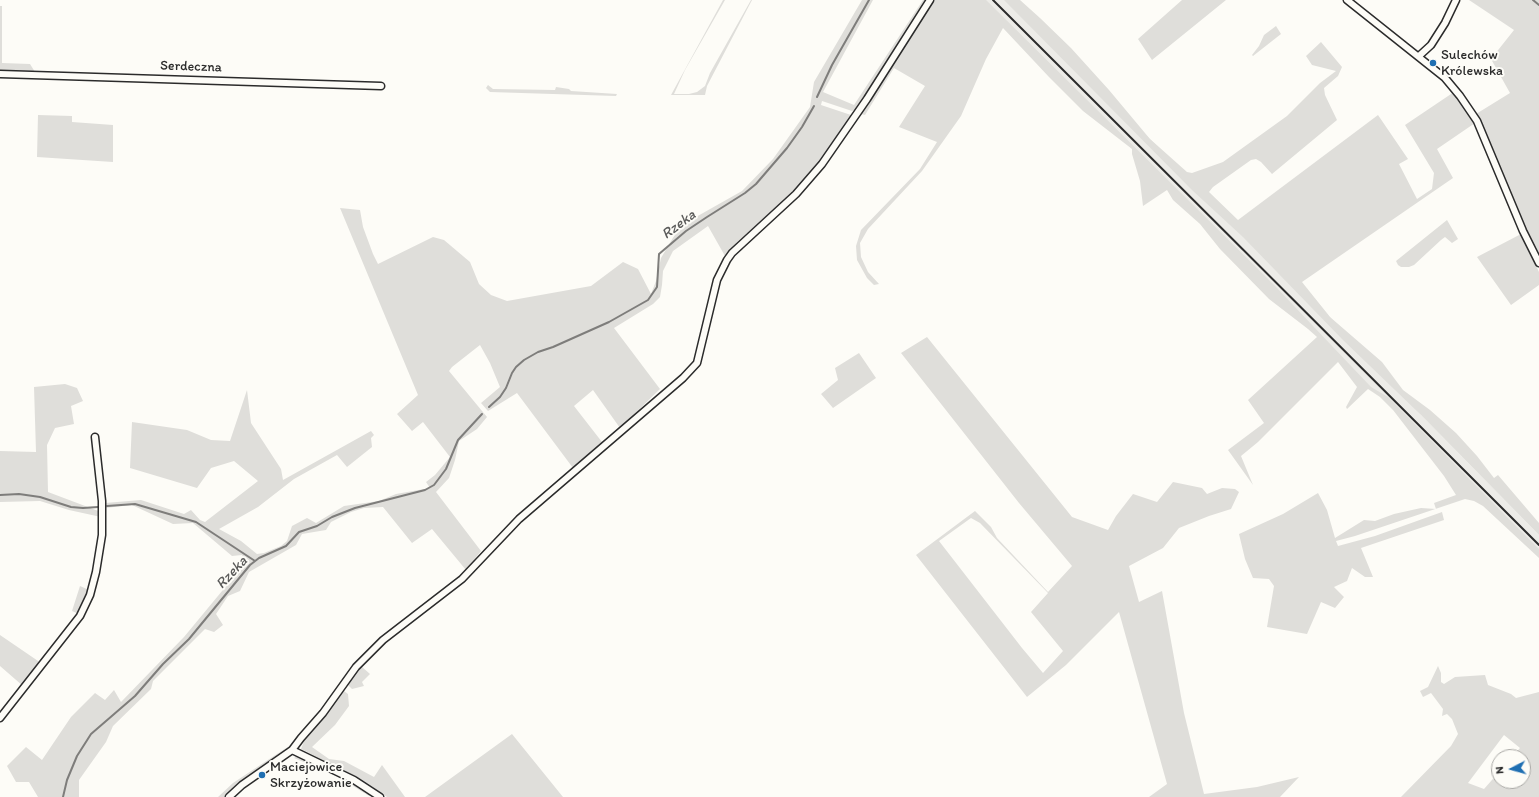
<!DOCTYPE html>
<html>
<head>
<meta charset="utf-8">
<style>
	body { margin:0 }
	#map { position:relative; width:1539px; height:797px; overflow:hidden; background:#fdfcf7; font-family:Itim,sans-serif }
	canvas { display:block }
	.north { position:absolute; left:1491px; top:749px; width:40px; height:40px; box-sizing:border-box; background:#fdfcf7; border:1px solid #a9a8a5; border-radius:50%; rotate:264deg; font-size:11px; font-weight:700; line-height:16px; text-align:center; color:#2b2b2b }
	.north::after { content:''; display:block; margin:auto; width:14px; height:18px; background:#1f6fb2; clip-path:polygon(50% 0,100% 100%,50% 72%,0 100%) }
</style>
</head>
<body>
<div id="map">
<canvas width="1539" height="797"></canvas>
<div class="north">N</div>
</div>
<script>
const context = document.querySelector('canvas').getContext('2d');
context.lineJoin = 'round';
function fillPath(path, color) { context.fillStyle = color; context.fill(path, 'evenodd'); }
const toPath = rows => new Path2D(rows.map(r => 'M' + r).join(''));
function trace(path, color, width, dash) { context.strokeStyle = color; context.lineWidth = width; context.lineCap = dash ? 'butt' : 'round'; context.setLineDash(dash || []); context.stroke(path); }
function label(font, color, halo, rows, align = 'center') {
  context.font = font + ' Itim,sans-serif'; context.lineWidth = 4; context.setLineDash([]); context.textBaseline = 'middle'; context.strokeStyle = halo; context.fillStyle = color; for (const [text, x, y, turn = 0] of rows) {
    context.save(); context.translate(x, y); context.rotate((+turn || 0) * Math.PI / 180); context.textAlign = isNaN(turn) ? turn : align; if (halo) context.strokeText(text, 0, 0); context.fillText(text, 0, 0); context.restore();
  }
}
fillPath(toPath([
	[981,0,1013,0,1150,139,1301,282,1330,317,1401,392,1421,415,1539,535,1539,552,1394,407,1367,387,1178,193]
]), '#edece8');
fillPath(toPath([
	[723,0,725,0,685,70,674,94,689,94,697,92,705,86,710,73,751,0,752,0,707,86,705,95,671,95],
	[862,0,873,0,823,92,854,105,923,0,928,0,856,109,852,111,822,101,821,105,851,115,851,119,823,158,801,185,737,242,725,256,708,226,673,251,663,271,662,285,660,297,653,304,614,328,660,389,620,428,593,390,574,406,602,442,573,468,517,393,488,411,481,403,500,387,490,363,480,345,452,367,449,371,487,417,477,429,459,441,455,460,449,478,436,492,481,551,466,570,432,529,412,543,383,507,364,508,351,512,331,522,326,530,302,534,296,545,249,572,240,591,228,596,216,614,223,625,214,632,205,629,153,681,151,689,113,726,106,742,79,780,79,797,38,797,29,782,16,782,7,766,26,747,42,760,71,717,95,693,105,700,114,690,121,702,184,637,246,562,242,555,232,556,193,523,173,524,132,505,105,508,105,503,141,500,184,514,191,510,200,520,205,522,258,481,234,461,211,468,197,488,130,468,132,422,187,430,211,440,230,441,247,390,251,423,281,469,283,480,371,431,374,435,371,438,372,447,347,467,337,455,294,479,258,507,219,529,241,541,257,554,264,553,281,546,287,541,292,526,307,518,316,523,344,506,379,501,396,494,430,488,426,482,435,475,450,457,423,422,412,431,397,414,418,395,340,208,360,210,363,227,373,254,378,264,433,237,444,240,470,262,479,284,491,295,507,301,591,286,623,262,638,269,651,294,656,281,661,258,680,226,742,191,773,159,810,107,814,82],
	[934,0,986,0,1275,286,1371,387,1388,397,1505,515,1539,549,1539,558,1483,506,1474,501,1465,499,1355,536,1336,541,1338,546,1375,536,1442,512,1444,520,1361,548,1373,577,1365,577,1352,568,1347,581,1334,587,1344,597,1335,608,1321,602,1307,634,1267,627,1274,586,1269,579,1253,578,1245,559,1239,534,1283,514,1318,493,1327,510,1335,538,1364,520,1375,521,1394,514,1421,508,1436,509,1434,503,1456,495,1444,476,1393,410,1380,397,1368,389,1347,409,1346,407,1357,387,1338,362,1258,442,1241,456,1253,485,1228,450,1264,423,1248,400,1317,337,1308,329,1269,299,1220,249,1200,224,1173,200,1167,190,1143,206,1140,181,1132,154,1132,149,1083,111,1049,77,1003,28,986,59,961,116,922,171,868,229,860,243,861,257,868,272,879,284,874,285,867,278,857,260,856,246,861,230,920,169,937,142,899,127,925,86,894,68,865,115,861,114],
	[1004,0,1020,0,1040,18,1071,48,1109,90,1150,139,1187,172,1192,173,1223,162,1287,116,1320,83,1336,71,1312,65,1306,56,1321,42,1342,67,1338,76,1324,88,1325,95,1337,120,1272,174,1261,162,1256,159,1251,160,1213,187,1209,192,1238,220,1378,115,1408,159,1399,164,1417,199,1432,189,1434,173,1405,125,1454,92,1475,123,1437,149,1453,178,1302,282,1330,317,1382,362,1403,390,1430,410,1456,433,1477,456,1494,478,1498,475,1539,523,1539,535,1421,415,1343,340,1243,237,1192,190],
	[1182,0,1226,0,1152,60,1138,39],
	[1469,0,1539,0,1539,255,1529,236,1489,141,1476,114,1510,93,1491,59,1514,30],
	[0,6,2,6,2,63,30,64,35,72,0,71],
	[1276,26,1281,34,1253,56,1252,55,1259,46,1264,35],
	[488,85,493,89,555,90,556,87,569,89,571,91,617,94,616,96,490,92,486,88],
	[38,115,72,116,72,122,113,125,113,162,37,157],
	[1447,220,1458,239,1452,243,1445,237,1441,240,1414,265,1409,267,1401,267,1398,265,1396,261],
	[1521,234,1539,272,1539,285,1511,305,1477,257],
	[927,337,1072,517,1108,530,1116,516,1133,494,1157,502,1173,482,1202,488,1207,494,1222,488,1235,489,1239,492,1231,509,1209,516,1179,528,1163,548,1129,566,1139,602,1162,591,1184,713,1204,794,1257,787,1299,777,1280,797,1149,797,1167,784,1119,612,1066,665,1027,697,916,555,975,511,991,527,997,538,1048,592,1072,566,1019,503,901,353],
	[971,518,980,523,1048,593,1031,612,1063,651,1043,673,1022,648,939,541],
	[859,353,876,378,833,408,821,394,838,380,835,368],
	[65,384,77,388,83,401,71,406,74,424,55,428,47,445,48,492,101,512,101,517,69,510,40,501,0,502,0,451,36,452,34,387],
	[80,586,89,590,79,614,72,611],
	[0,635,41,663,23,686,0,666],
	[361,666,370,674,362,682,364,686,352,689,348,685],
	[1438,666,1441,673,1441,682,1444,684,1455,677,1485,675,1488,685,1511,694,1516,698,1539,692,1539,797,1401,797,1451,746,1458,734,1452,719,1447,714,1442,716,1443,709,1431,693,1423,697,1420,691,1428,687],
	[1504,735,1520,748,1512,757,1523,757,1523,781,1499,781,1499,772,1484,789,1468,783],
	[344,691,348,694,349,706,335,725,312,747,329,759,344,761,374,777,382,765,405,797,387,797,357,777,301,749,307,734],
	[512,734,563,797,425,797],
	[289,746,260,767,225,797,218,797,233,783],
	[297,756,352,781,371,794,369,796,337,776,294,758]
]), '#dfdeda');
trace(toPath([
	[1533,0,1539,5],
	[817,97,832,65,869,0],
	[489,407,500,397,506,388,512,373,516,367,524,360,538,352,553,347,609,322,648,300,657,287,659,254,686,231,707,217,745,193,756,184,787,148,802,127,814,106],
	[0,495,19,494,40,497,71,507,83,508,98,507],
	[107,506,135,504,196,522,255,561],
	[63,797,67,780,77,756,91,734,135,696,163,664,189,639,250,565,259,558,286,546,299,532,317,526,332,517,355,508,425,490,434,485,446,469,458,440,482,414]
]), '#7e7d7b', 2);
const minor = toPath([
	[1347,0,1445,78,1460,96,1477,121,1523,231,1539,263],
	[1419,56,1431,45,1445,23,1456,0],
	[0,74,381,86],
	[0,718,80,616,90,595,96,572,102,535,102,501,95,437],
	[292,750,354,780,380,797],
	[229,797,242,785,292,750,301,738,323,713,356,667,383,640,462,579,519,519,683,378,697,363,717,280,727,260,732,253,796,194,822,164,867,99,930,0]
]);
trace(minor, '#2b2b2b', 9);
trace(minor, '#fdfcf7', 6);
trace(toPath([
	[993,0,1539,545]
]), '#2b2b2b', 2);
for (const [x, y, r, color] of [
	[1433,63,4,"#1f6fb2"],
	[262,775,4,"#1f6fb2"]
]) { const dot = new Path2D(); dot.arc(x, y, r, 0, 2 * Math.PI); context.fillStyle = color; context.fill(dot); trace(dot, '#fdfcf7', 1.5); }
label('14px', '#2b2b2b', '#fdfcf7', [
	["Sulechów",1441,55],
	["Królewska",1441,71],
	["Maciejowice",270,767],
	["Skrzyżowanie",270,783]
], 'left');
label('14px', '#2b2b2b', '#fdfcf7', [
	["Serdeczna",191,67,2]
]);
label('italic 15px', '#5b5b5a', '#fdfcf7', [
	["Rzeka",679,225,-37],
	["Rzeka",232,573,-47]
]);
</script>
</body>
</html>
